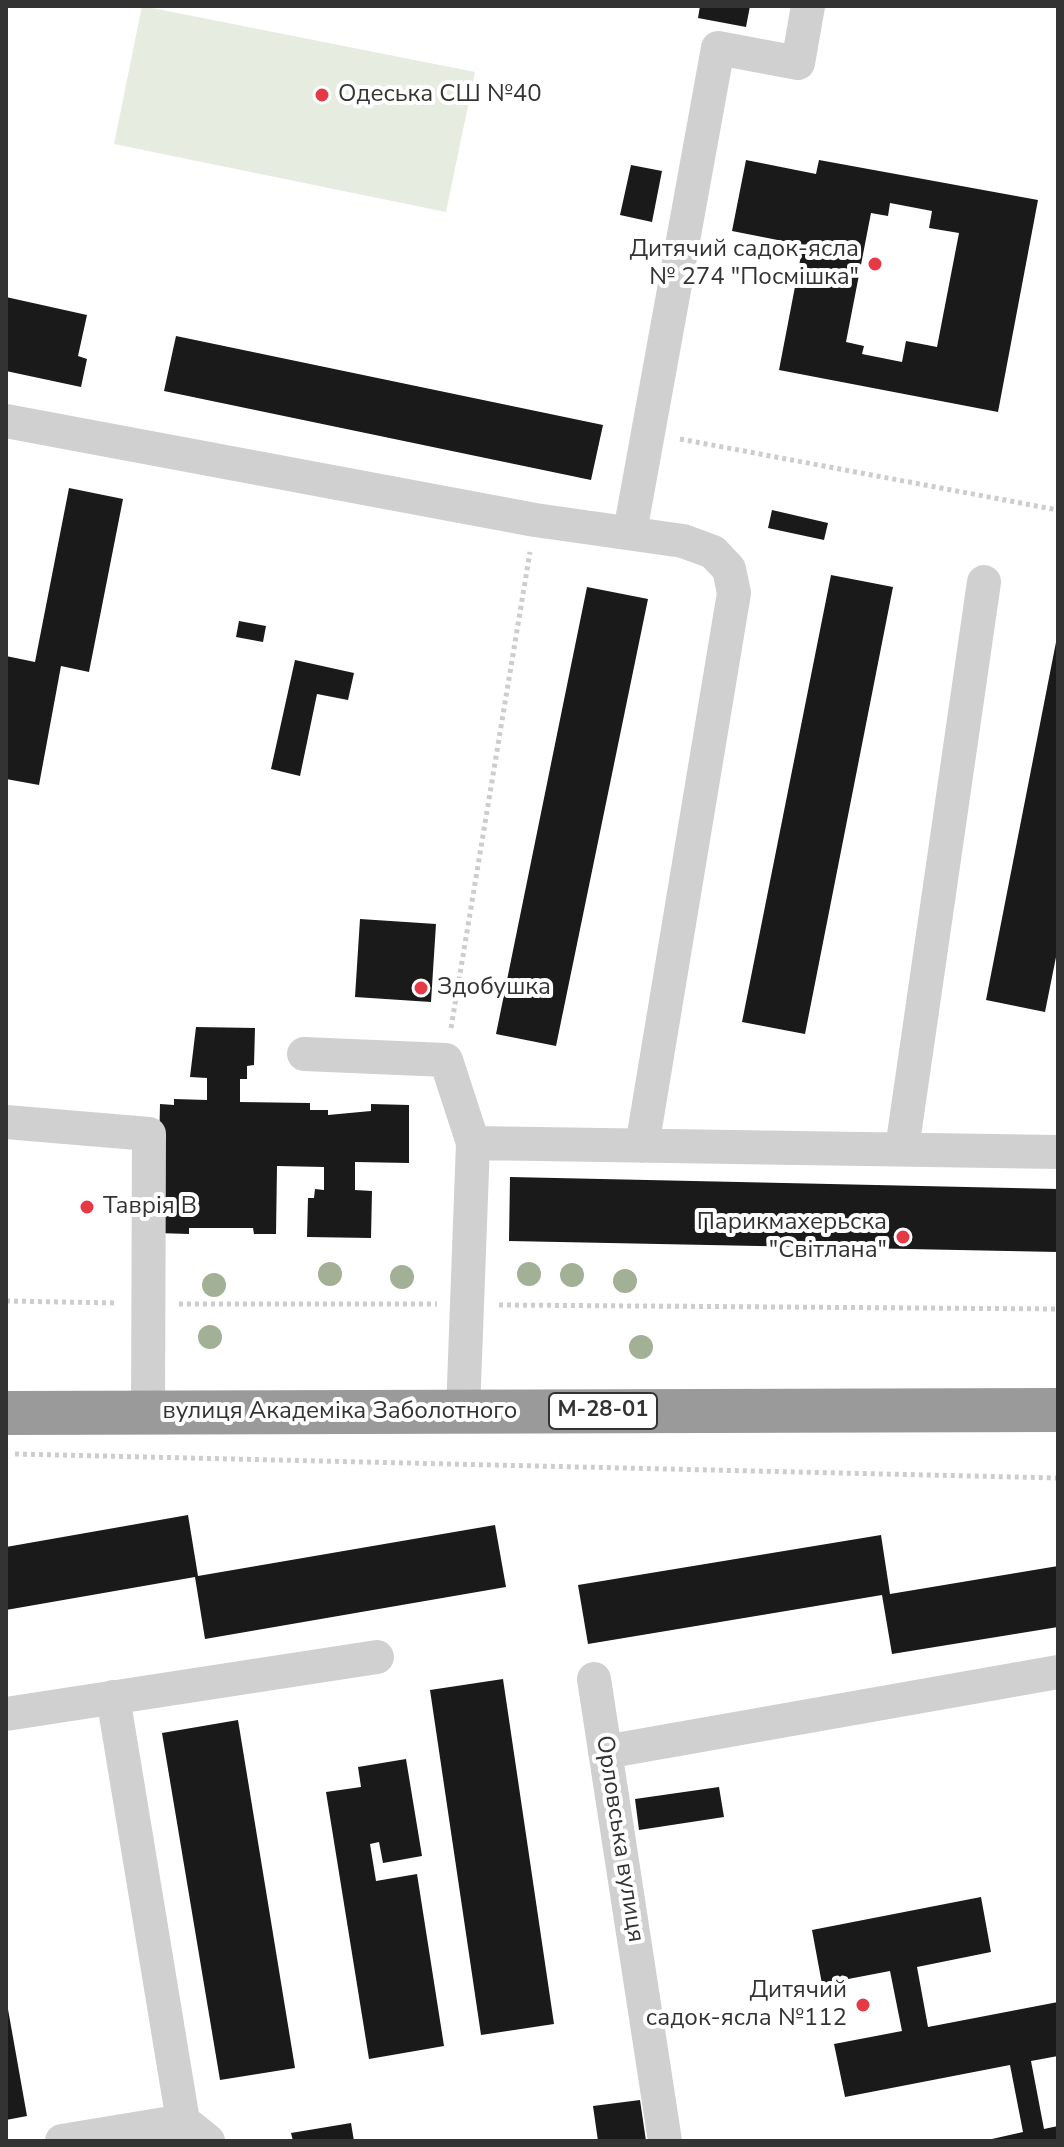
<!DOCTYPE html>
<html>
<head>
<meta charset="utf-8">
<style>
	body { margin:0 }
	#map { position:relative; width:1064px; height:2147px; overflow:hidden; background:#fff; font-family:"Nunito Sans",sans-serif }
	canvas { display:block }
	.frame { position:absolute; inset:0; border:8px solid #333; pointer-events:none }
</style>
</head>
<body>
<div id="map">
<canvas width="1064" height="2147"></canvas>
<div class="frame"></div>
</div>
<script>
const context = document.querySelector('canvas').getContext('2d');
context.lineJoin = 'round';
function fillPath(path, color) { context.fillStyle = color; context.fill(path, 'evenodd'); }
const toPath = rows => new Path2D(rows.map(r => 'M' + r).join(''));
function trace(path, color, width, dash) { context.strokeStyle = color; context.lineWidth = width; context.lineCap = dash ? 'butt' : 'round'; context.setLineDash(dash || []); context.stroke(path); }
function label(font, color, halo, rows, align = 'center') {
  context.font = font + ' "Nunito Sans",sans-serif'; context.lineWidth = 8; context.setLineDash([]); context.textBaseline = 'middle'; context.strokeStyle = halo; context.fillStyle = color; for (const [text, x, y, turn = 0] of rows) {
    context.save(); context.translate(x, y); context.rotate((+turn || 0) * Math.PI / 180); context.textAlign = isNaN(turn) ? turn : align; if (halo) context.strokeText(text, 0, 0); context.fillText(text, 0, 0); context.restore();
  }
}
fillPath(toPath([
	[142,6,475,72,446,212,114,144]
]), '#e6ecdf');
fillPath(toPath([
	[700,6,750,6,746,27,698,18],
	[746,160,816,174,819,160,1038,200,998,412,779,370,803,245,732,231],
	[890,203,932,211,929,228,959,233,937,347,906,341,902,362,862,354,864,346,846,342,871,213,888,216],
	[631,165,662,171,652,222,620,215],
	[6,297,87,315,78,356,87,359,81,387,6,371],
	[176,336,603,425,591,480,164,391],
	[69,488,123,499,89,672,61,666,39,785,6,779,6,656,35,662],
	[772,510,828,523,824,540,768,528],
	[831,575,893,587,805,1034,742,1022],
	[587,587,648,599,556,1046,496,1034],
	[239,621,266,626,263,642,236,637],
	[1057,637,1058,947,1045,1012,986,1000],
	[295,660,354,673,348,700,317,694,300,776,271,769],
	[360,919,436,924,431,1002,355,997],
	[196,1027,255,1028,254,1065,247,1066,247,1079,240,1079,240,1102,310,1103,310,1110,328,1110,328,1115,371,1111,371,1104,409,1105,409,1163,355,1162,355,1190,372,1191,371,1238,307,1237,308,1198,314,1198,315,1189,324,1190,324,1167,277,1166,276,1234,254,1234,253,1228,189,1228,189,1234,157,1233,160,1104,174,1105,174,1099,207,1100,207,1078,190,1077],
	[510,1177,1058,1189,1058,1252,509,1241],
	[188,1515,198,1576,495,1525,506,1587,205,1639,195,1577,6,1610,6,1547],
	[881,1535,890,1594,1058,1566,1058,1627,892,1654,882,1595,588,1644,578,1585],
	[503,1679,554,2024,481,2035,430,1690],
	[238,1720,295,2068,220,2080,162,1733],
	[406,1759,422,1856,383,1863,379,1842,370,1844,376,1881,417,1874,444,2046,369,2059,326,1792,361,1787,358,1767],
	[719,1787,724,1817,639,1830,635,1799],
	[981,1897,991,1952,917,1967,928,2027,1058,2002,1058,2056,1031,2061,1044,2129,1058,2126,1058,2141,983,2141,1023,2132,1010,2065,845,2097,834,2044,902,2031,890,1971,822,1984,812,1930],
	[6,1998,27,2116,6,2120],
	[640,2100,646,2141,598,2141,593,2106],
	[351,2123,354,2141,293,2141,291,2133]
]), '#1a1a1a');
trace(toPath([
	[680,439,1058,510],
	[451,1028,530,552],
	[6,1301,117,1303],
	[179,1304,437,1304],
	[499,1305,1058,1309],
	[15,1454,1058,1478]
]), '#cdcdcd', 5, [4, 4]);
trace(toPath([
	[6,421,535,520,683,541,713,552,729,569,734,593,642,1146],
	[630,532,718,48,798,63,808,6],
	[304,1054,446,1060,473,1143,463,1412],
	[6,1122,149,1134,148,1413],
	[473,1143,1058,1152],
	[902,1149,984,582],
	[594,1679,665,2141],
	[113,1697,183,2121,208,2141],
	[6,1714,377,1657],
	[605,1752,1058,1672],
	[62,2141,183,2121]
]), '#d0d0d0', 34);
trace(toPath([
	[6,1413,1058,1410]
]), '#9a9a9a', 44);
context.fillStyle = '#a2b095';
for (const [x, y] of [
	[330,1274],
	[529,1274],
	[572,1275],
	[402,1277],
	[625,1281],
	[214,1285],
	[210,1337],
	[641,1347]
]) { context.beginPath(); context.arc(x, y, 12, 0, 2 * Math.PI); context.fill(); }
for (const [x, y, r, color] of [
	[322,95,8,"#e63946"],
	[875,264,8,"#e63946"],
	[421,988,8,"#e63946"],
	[87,1207,8,"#e63946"],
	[903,1237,8,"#e63946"],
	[863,2005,8,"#e63946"]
]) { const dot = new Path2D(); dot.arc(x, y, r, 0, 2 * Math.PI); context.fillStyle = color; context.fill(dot); trace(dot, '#fff', 3); }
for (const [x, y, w] of [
	[603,1411,108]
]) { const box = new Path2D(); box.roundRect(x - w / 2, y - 18, w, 36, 6); context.fillStyle = '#fff'; context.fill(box); trace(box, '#333', 2); }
label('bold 22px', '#333', null, [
	["М-28-01",603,1411]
]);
label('24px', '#333', '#fff', [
	["Одеська СШ №40",338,95],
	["Дитячий садок-ясла",859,250,"right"],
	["№ 274 \"Посмішка\"",859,278,"right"],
	["Здобушка",437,988],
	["Таврія В",103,1207],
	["Парикмахерьска",887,1223,"right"],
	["\"Світлана\"",887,1251,"right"],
	["Дитячий",847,1991,"right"],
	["садок-ясла №112",847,2019,"right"]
], 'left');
label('24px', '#333', '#fff', [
	["вулиця Академіка Заболотного",340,1412],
	["Орловська вулиця",619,1839,81]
]);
</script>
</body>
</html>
